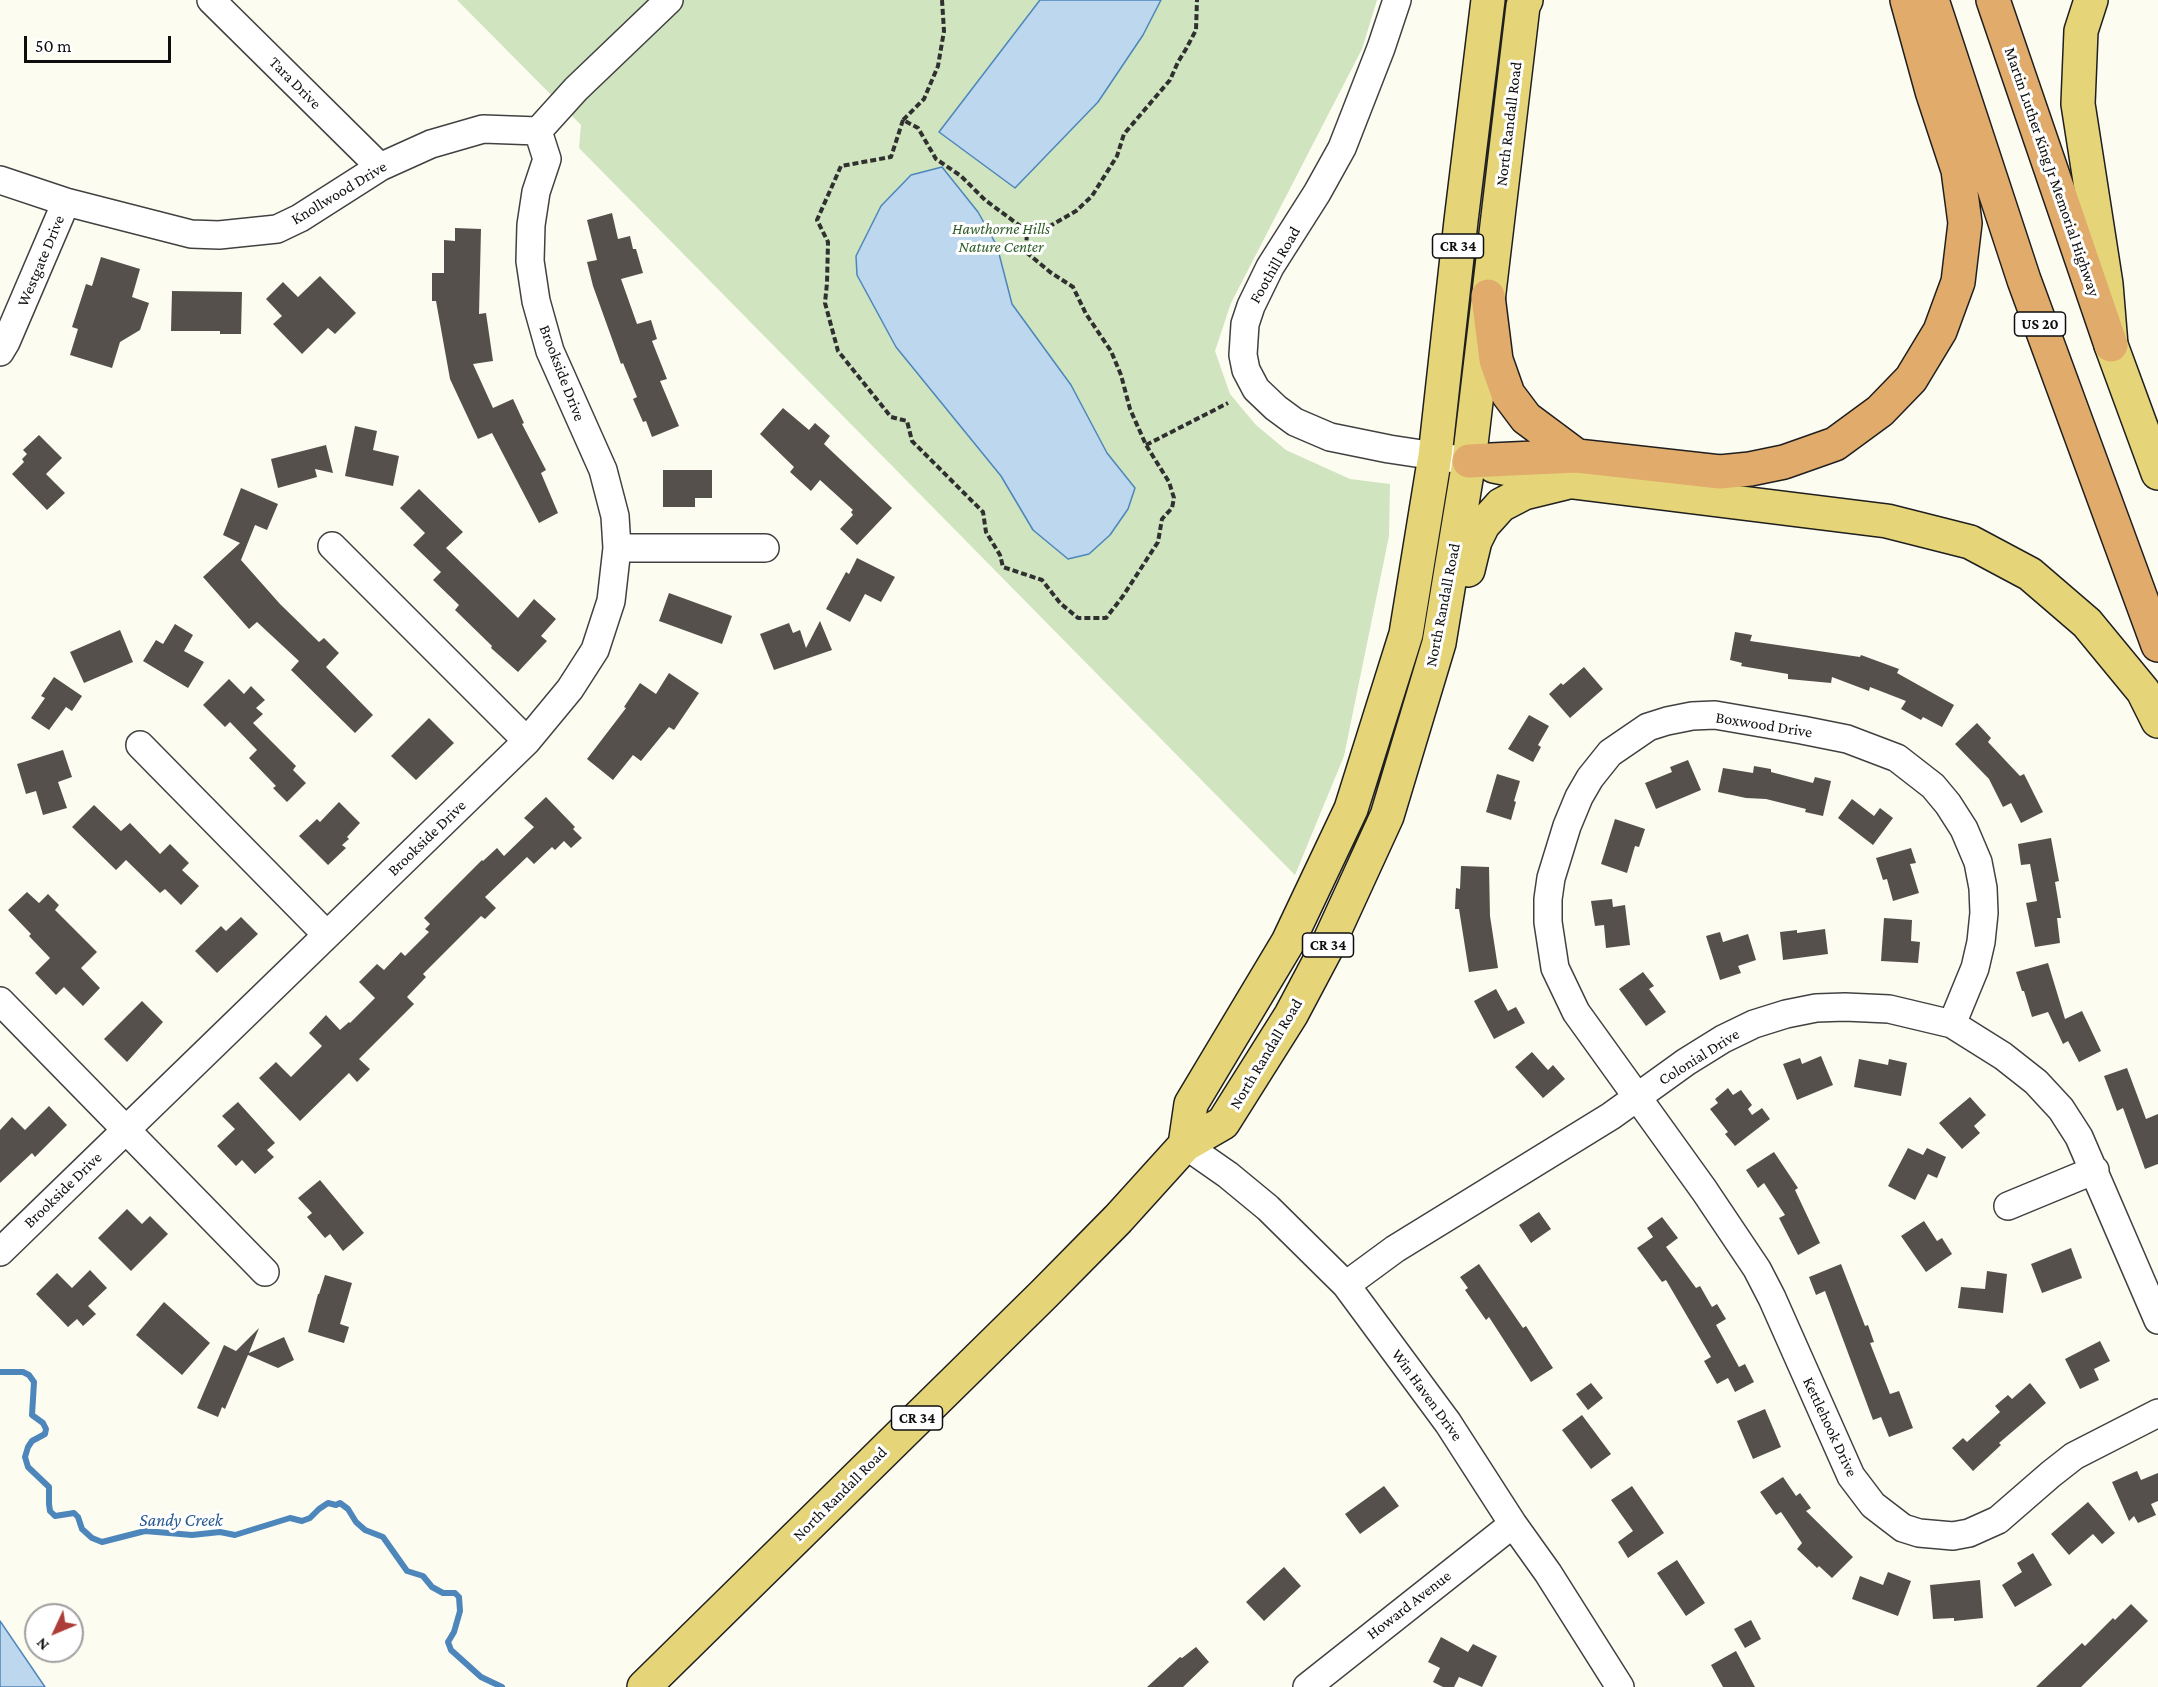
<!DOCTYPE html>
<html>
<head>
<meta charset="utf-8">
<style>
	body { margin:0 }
	#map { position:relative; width:2158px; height:1687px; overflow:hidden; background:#fdfcf1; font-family:"Crimson Pro",serif }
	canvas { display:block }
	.north { position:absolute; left:24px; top:1603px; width:60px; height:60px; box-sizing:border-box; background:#fff; border:2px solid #9f9f9f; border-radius:50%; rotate:226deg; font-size:16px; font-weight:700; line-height:24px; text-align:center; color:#0e0e0e }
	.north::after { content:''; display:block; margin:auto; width:21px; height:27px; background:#ac3d38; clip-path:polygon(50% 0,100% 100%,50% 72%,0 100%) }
	.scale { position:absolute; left:24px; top:36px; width:147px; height:27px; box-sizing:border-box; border:3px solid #0e0e0e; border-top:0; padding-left:8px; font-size:18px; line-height:21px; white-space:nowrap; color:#0e0e0e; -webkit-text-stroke:4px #fff; paint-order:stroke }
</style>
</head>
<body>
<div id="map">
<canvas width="2158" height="1687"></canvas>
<div class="north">N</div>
<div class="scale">50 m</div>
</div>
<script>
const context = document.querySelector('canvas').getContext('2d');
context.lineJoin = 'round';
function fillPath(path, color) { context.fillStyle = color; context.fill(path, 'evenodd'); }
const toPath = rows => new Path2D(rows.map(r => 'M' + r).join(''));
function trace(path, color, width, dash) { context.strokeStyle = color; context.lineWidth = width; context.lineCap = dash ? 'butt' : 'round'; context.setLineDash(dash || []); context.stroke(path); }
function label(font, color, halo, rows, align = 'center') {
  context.font = font + ' "Crimson Pro",serif'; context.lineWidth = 6; context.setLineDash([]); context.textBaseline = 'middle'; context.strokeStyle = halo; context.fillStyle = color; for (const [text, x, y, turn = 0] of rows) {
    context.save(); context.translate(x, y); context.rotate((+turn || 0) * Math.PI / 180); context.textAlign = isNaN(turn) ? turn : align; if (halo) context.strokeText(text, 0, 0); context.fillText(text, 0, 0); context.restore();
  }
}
fillPath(toPath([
	[457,0,1377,0,1362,49,1231,303,1215,351,1230,394,1256,425,1286,450,1350,479,1390,484,1389,536,1344,756,1295,875,579,148,581,125]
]), '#cfe4bf');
const water = toPath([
	[1040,0,1161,0,1143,35,1098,102,1015,188,939,132,1040,0],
	[942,167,978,212,997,246,1012,304,1071,385,1107,453,1135,488,1128,509,1110,535,1089,554,1068,559,1033,530,1001,476,896,347,857,275,856,256,881,206,911,175,942,167],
	[0,1621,45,1687,0,1687,0,1621]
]);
fillPath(water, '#bcd7ee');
trace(water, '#4d86bb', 1.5);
trace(toPath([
	[0,1372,23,1372,29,1375,34,1382,32,1415,43,1423,46,1429,45,1434,32,1441,28,1447,25,1457,28,1467,49,1487,49,1504,50,1511,55,1516,74,1513,78,1517,82,1529,92,1538,102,1542,145,1531,192,1535,220,1532,235,1535,290,1518,302,1521,310,1518,319,1509,328,1503,336,1505,340,1503,348,1509,356,1522,365,1530,383,1537,407,1571,423,1576,432,1587,443,1593,455,1593,459,1597,460,1611,454,1632,448,1642,451,1650,481,1677,502,1687]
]), '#4d86bb', 6);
fillPath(toPath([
	[612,213,618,239,630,236,633,249,636,249,643,273,621,279,637,324,651,320,657,339,652,341,667,379,660,381,679,426,652,437,646,421,643,422,633,399,637,397,623,363,621,364,593,286,587,262,597,260,587,220],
	[455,228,481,229,479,314,486,313,493,361,473,364,493,408,513,399,524,423,522,424,546,470,541,473,558,513,539,523,492,433,478,439,450,379,436,301,432,301,432,273,444,273,444,240,455,241],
	[101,257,140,269,132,297,149,303,140,330,120,342,112,368,70,355,78,329,72,327,86,284,92,286],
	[320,276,356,313,335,334,328,328,302,354,273,324,282,316,266,299,283,282,298,297],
	[172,291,242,292,241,334,220,334,220,331,171,331],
	[783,408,809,430,815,423,830,436,824,444,892,508,857,545,840,529,853,515,851,512,853,510,820,480,811,491,790,472,794,467,760,434],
	[355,426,377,431,373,450,399,456,393,486,345,476],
	[39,435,62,458,46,474,65,493,47,510,12,474,24,462,22,459,27,454,23,450],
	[326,445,333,473,315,469,317,477,278,488,271,459],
	[663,470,712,470,712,498,695,498,695,507,663,507],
	[241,488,278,504,267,530,255,525,241,560,280,604,319,642,324,638,339,653,326,667,373,715,355,733,291,670,299,661,257,622,249,629,203,577,240,543,223,535],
	[419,489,463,532,446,548,518,618,534,599,556,619,541,636,547,641,518,672,491,648,492,646,455,610,459,605,433,580,441,572,413,545,425,533,400,508],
	[857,558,895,577,881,602,865,594,850,622,826,609,846,572,849,574],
	[669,593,732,616,722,644,659,621],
	[820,621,832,650,774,670,760,634,789,623,793,633,800,630,806,648],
	[175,624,193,635,184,651,204,662,188,688,143,661,156,640,163,644],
	[120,630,133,662,84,683,70,652],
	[1735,632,1752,635,1750,641,1860,657,1861,655,1899,669,1897,673,1954,705,1942,727,1923,717,1921,720,1901,709,1906,701,1870,687,1869,691,1832,677,1831,683,1788,679,1788,674,1741,666,1742,663,1730,660],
	[1584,667,1603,689,1570,718,1549,694,1561,683,1563,685],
	[669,673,699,693,674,730,669,727,641,761,633,755,613,780,587,759,626,708,624,707,640,683,656,694],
	[54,677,82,696,72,711,66,707,49,730,31,718,45,698,41,696],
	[229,679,244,694,251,686,265,700,256,708,263,714,253,723,296,766,293,770,306,783,287,802,273,788,276,786,249,758,257,750,230,722,225,727,203,705],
	[1529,715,1549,726,1538,745,1541,747,1533,762,1508,749],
	[429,718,454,743,416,780,391,756],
	[1977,723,1991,738,1988,742,2020,776,2024,774,2043,812,2021,823,2011,803,2003,807,1989,779,1955,744],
	[63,750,72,777,58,782,67,808,43,815,36,791,26,794,17,764],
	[1688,760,1701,790,1656,809,1645,783,1672,772,1670,767],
	[1754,766,1771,769,1771,772,1813,783,1815,777,1831,781,1823,816,1805,812,1806,809,1766,799,1746,798,1718,792,1723,768,1753,773],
	[1497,774,1520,781,1514,801,1516,802,1511,820,1486,812],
	[546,797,575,827,573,829,582,838,571,848,564,841,555,850,552,847,534,864,527,857,485,897,496,908,485,919,481,916,423,974,426,977,407,997,414,1004,359,1059,370,1069,357,1082,349,1073,300,1121,259,1078,276,1062,291,1077,322,1046,309,1033,326,1015,340,1030,349,1022,350,1023,375,998,359,982,377,964,384,970,401,952,405,956,429,932,425,929,430,924,424,918,482,860,483,861,497,848,504,856,534,827,524,818],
	[1852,799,1874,816,1880,808,1893,818,1873,845,1838,818],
	[339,802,360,823,347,837,349,839,342,845,346,848,328,865,299,836,317,819,320,822],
	[94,805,121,831,130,823,160,854,170,844,189,863,182,870,199,886,181,905,165,889,160,893,126,860,116,870,72,827],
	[1615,819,1645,829,1639,847,1635,846,1627,873,1601,864],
	[2051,838,2059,881,2055,882,2061,918,2057,918,2060,943,2035,947,2026,903,2037,901,2030,864,2021,865,2018,844],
	[1911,848,1916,863,1910,864,1919,893,1893,901,1887,879,1883,880,1876,858],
	[1461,866,1489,867,1490,916,1498,968,1469,972,1459,909,1455,909,1456,888,1460,889],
	[27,892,39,903,48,894,59,905,55,910,97,952,81,968,100,988,83,1006,64,987,56,995,35,973,50,958,29,936,31,934,8,910],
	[1612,899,1613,907,1625,905,1630,945,1606,948,1604,925,1595,926,1591,901],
	[241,917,258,934,217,973,195,951,221,926,226,931],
	[1884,918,1912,920,1911,941,1920,942,1918,963,1881,961],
	[1825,929,1828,954,1783,960,1780,932,1797,930,1797,933],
	[1720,932,1723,942,1748,934,1756,960,1738,966,1741,973,1720,980,1706,936],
	[2048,963,2065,1019,2082,1011,2101,1051,2079,1062,2068,1041,2063,1044,2048,1012,2032,1017,2024,991,2022,991,2016,972],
	[1643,972,1654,986,1649,989,1666,1012,1646,1026,1619,989],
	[1496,989,1508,1011,1516,1007,1525,1023,1494,1039,1474,1001],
	[142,1001,163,1022,127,1062,104,1039],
	[1532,1052,1548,1070,1553,1065,1565,1079,1543,1098,1515,1067],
	[1821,1056,1833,1085,1797,1100,1783,1064,1800,1058,1802,1064],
	[1859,1059,1888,1065,1889,1059,1907,1063,1901,1096,1854,1087],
	[2127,1068,2146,1119,2158,1114,2158,1164,2145,1169,2123,1108,2117,1111,2104,1076],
	[1728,1088,1733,1095,1741,1090,1752,1105,1748,1109,1752,1115,1762,1108,1770,1119,1735,1146,1725,1134,1728,1132,1710,1109,1718,1103,1715,1099],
	[1970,1097,1986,1115,1974,1126,1980,1133,1962,1149,1939,1123],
	[238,1102,275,1143,267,1150,274,1157,255,1174,242,1160,236,1166,217,1146,235,1129,222,1116],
	[49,1106,67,1125,35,1157,32,1153,0,1183,0,1130,12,1117,25,1130],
	[1908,1148,1923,1155,1927,1148,1946,1157,1937,1178,1928,1174,1915,1200,1888,1186],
	[1774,1152,1798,1188,1795,1190,1820,1243,1798,1255,1779,1218,1785,1215,1764,1183,1758,1188,1746,1170],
	[320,1180,364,1233,343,1251,330,1234,325,1238,307,1217,312,1213,298,1198],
	[127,1209,142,1224,150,1216,168,1234,131,1271,98,1238],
	[1539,1212,1551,1229,1531,1243,1519,1225],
	[1662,1217,1678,1238,1666,1247,1696,1288,1700,1286,1712,1307,1717,1304,1726,1319,1716,1325,1739,1367,1745,1364,1754,1382,1735,1392,1728,1378,1717,1384,1704,1361,1711,1357,1666,1280,1662,1282,1637,1248,1653,1237,1647,1228],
	[1924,1221,1937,1241,1942,1238,1952,1254,1926,1272,1901,1236],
	[2071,1248,2082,1278,2042,1293,2031,1264],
	[1479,1264,1523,1328,1526,1326,1553,1368,1531,1382,1489,1317,1486,1320,1465,1290,1468,1288,1460,1277],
	[1841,1264,1865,1326,1868,1325,1874,1342,1870,1343,1890,1394,1899,1391,1913,1428,1889,1437,1881,1417,1873,1420,1825,1291,1816,1295,1809,1277],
	[90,1270,107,1288,88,1306,96,1314,83,1326,77,1319,68,1327,36,1294,57,1273,72,1288],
	[1987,1271,2007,1274,2003,1313,1958,1308,1961,1287,1985,1289],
	[325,1275,352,1283,340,1324,349,1327,344,1343,308,1332,318,1294,319,1294],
	[164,1302,210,1343,182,1375,136,1335],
	[259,1328,249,1353,284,1337,294,1360,278,1368,248,1355,225,1409,222,1407,218,1417,197,1408,224,1345,236,1351],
	[2100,1341,2110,1361,2094,1369,2099,1380,2080,1389,2065,1359],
	[1591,1383,1603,1398,1588,1410,1576,1394],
	[2030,1383,2046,1403,1999,1443,2001,1445,1973,1471,1952,1448,1963,1438,1967,1442,2000,1412,1995,1406,2008,1395,2012,1399],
	[1765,1409,1781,1447,1753,1459,1737,1421],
	[1582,1415,1611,1454,1591,1469,1562,1430],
	[2137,1471,2141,1480,2158,1473,2158,1501,2151,1504,2156,1515,2138,1523,2134,1516,2129,1521,2112,1482],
	[1783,1477,1796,1496,1800,1493,1811,1508,1806,1511,1853,1557,1832,1578,1819,1566,1817,1568,1797,1549,1802,1543,1781,1512,1776,1515,1760,1492],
	[1384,1486,1399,1506,1360,1534,1345,1514],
	[1632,1486,1664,1533,1628,1558,1618,1542,1633,1531,1611,1500],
	[2088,1502,2115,1533,2102,1544,2093,1534,2069,1555,2051,1534],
	[2033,1553,2052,1585,2015,1607,2002,1585,2022,1572,2017,1563],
	[1677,1560,1705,1603,1686,1616,1657,1573],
	[1284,1567,1301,1586,1264,1621,1246,1602],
	[1888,1572,1911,1581,1898,1616,1852,1599,1860,1576,1883,1585],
	[1980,1580,1983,1618,1954,1621,1954,1618,1933,1619,1930,1585],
	[2131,1604,2148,1621,2081,1687,2036,1687,2082,1643,2085,1646,2113,1618,2115,1620],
	[1751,1620,1761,1639,1745,1648,1734,1629],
	[1441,1637,1468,1652,1473,1644,1497,1656,1482,1687,1459,1677,1454,1687,1443,1687,1433,1682,1440,1668,1428,1662],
	[1196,1647,1209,1662,1183,1687,1147,1687,1180,1657,1182,1658],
	[1736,1651,1755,1687,1723,1687,1711,1665]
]), '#55504c');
const minor = toPath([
	[211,0,380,167],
	[1397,0,1381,48,1342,148,1317,193,1270,267,1251,306,1245,324,1243,355,1246,370,1256,389,1276,408,1295,422,1330,437,1389,449,1455,459],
	[0,180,66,202,191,234,219,235,277,229,300,218,380,167,431,144,483,129,538,131],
	[0,352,6,342,66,202],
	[332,546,527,741],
	[617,548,765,548],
	[140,745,326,934],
	[0,1001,265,1272],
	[1952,1024,1975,968,1981,942,1984,913,1983,888,1978,862,1964,829,1948,804,1933,786,1897,758,1847,739,1802,730,1715,715,1692,716,1667,721,1648,727,1610,753,1590,778,1579,797,1567,826,1551,878,1548,899,1548,922,1555,968,1576,1012,1704,1190,1757,1269,1772,1298,1851,1476,1873,1505,1903,1528,1919,1533,1953,1536,1969,1533,1998,1520,2051,1474,2074,1456,2158,1413],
	[1185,1145,1228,1175,1268,1208,1346,1285,1448,1423,1513,1524,1548,1573,1620,1687],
	[2008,1206,2095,1170],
	[0,1252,527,741,570,689,595,650,611,601,617,548,615,516,603,470,550,351,536,301,530,261,531,225,536,192,547,159,538,131,576,89,669,0],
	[1346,1285,1395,1249,1611,1116,1686,1062,1723,1039,1754,1024,1786,1014,1816,1008,1845,1007,1889,1009,1952,1024,2003,1056,2036,1082,2061,1109,2079,1137,2158,1320],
	[1307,1687,1513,1524]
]);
const major = toPath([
	[2091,0,2081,31,2078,104,2106,284,2111,345,2158,473],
	[1494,466,1573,482,1887,521,1970,542,2030,574,2087,623,2143,691,2158,721],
	[1468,570,1475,541,1483,525,1501,505,1524,493,1565,483],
	[1185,1145,1191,1104,1288,942,1351,809,1406,634,1435,456,1461,221,1488,0],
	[644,1687,1044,1294,1118,1219,1185,1145,1223,1123,1291,1015,1326,949,1387,816,1439,643,1469,461,1523,6,1526,0]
]);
const highway = toPath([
	[1932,0,2024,280,2158,645],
	[1993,0,2111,345],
	[1488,296,1496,360,1508,394,1526,418,1577,456],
	[1469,461,1577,456,1720,472,1750,469,1784,462,1835,444,1880,411,1911,379,1940,331,1958,282,1965,223,1958,170,1932,91,1907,0]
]);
trace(minor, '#414141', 30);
trace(major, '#1f1f1f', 36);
trace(highway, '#1f1f1f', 36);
trace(toPath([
	[942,0,944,31,938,66,924,99,903,120,918,128,936,159,961,176,985,200,1027,231,1037,226,1050,226,1076,211,1092,196,1117,156,1124,134,1170,80,1178,62,1186,49,1196,30,1197,0],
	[903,120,891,157,841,166,817,220,828,242,827,283,825,303,838,351,891,417,907,421,912,441,983,512,986,532,1000,555,1003,567,1042,580,1060,603,1078,618,1106,618,1123,596,1158,542,1162,519,1172,508,1174,498,1169,482,1146,445,1130,409,1121,375,1111,351,1086,314,1073,287,1050,272,1026,252,1027,231],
	[1146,445,1228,403]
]), '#303030', 4, [6, 3]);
trace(minor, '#fff', 27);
trace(major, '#e6d578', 33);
trace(highway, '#e1ab6b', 33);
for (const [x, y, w] of [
	[1458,246,51],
	[2040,324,51],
	[1328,945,51],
	[917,1418,51]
]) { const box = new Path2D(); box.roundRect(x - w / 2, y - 12, w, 24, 4.5); context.fillStyle = '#fff'; context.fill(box); trace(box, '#0e0e0e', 1.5); }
label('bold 15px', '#0e0e0e', null, [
	["CR 34",1458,246],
	["US 20",2040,324],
	["CR 34",1328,945],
	["CR 34",917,1418]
]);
label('16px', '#0e0e0e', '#fff', [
	["Tara Drive",295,83,45],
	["North Randall Road",1509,124,-83],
	["Martin Luther King Jr Memorial Highway",2052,172,71],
	["Knollwood Drive",339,193,-31],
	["Westgate Drive",41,261,-67],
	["Foothill Road",1275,265,-60],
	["Brookside Drive",562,373,69],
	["North Randall Road",1443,605,-79],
	["Boxwood Drive",1764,725,9],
	["Brookside Drive",427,838,-44],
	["North Randall Road",1266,1054,-59],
	["Colonial Drive",1699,1057,-32],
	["Brookside Drive",63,1190,-44],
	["Win Haven Drive",1427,1395,54],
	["Kettlehook Drive",1830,1427,65],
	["North Randall Road",840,1494,-45],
	["Howard Avenue",1409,1605,-38]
]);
label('italic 16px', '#2d5e27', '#fff', [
	["Hawthorne Hills",1001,229],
	["Nature Center",1001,247]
]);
label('italic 18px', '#285990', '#fff', [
	["Sandy Creek",181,1520]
]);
</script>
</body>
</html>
